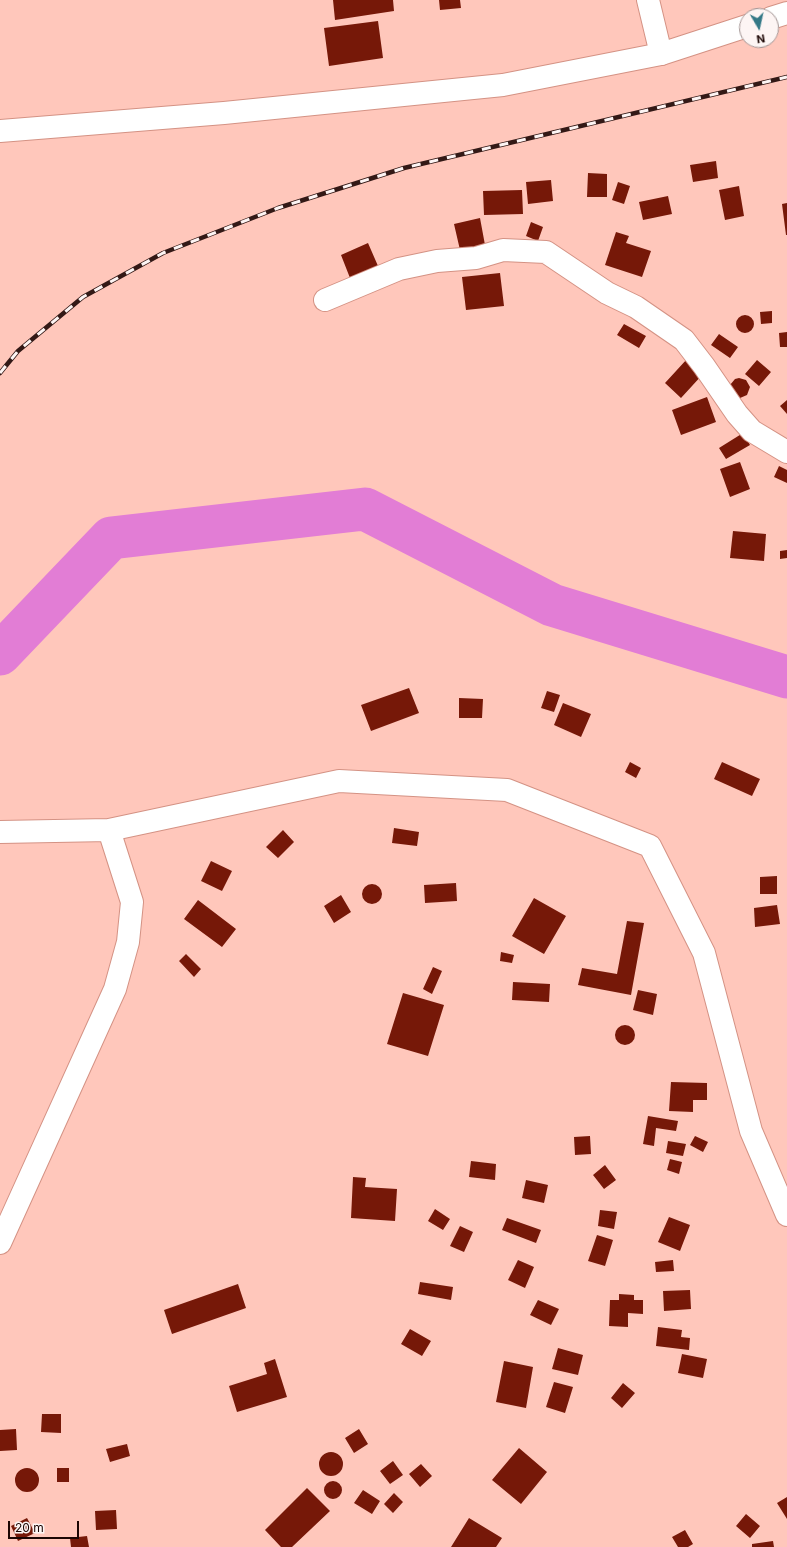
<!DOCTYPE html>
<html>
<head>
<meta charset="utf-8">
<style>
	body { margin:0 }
	#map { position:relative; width:787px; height:1547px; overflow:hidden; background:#ffc7bb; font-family:Inter,sans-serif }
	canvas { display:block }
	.north { position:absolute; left:739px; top:8px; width:40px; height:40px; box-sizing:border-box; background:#fdf5f4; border:1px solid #a39594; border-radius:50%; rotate:171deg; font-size:11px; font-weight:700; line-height:16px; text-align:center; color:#1b0503 }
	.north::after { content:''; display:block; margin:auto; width:14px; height:18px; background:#347987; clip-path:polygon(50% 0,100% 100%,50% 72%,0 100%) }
	.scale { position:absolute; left:8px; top:1521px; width:71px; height:18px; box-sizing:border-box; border:2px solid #1b0503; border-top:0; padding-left:5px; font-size:12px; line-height:14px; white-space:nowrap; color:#1b0503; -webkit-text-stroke:3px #fdf5f4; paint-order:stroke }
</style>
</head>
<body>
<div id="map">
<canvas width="787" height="1547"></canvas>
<div class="north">N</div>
<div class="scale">20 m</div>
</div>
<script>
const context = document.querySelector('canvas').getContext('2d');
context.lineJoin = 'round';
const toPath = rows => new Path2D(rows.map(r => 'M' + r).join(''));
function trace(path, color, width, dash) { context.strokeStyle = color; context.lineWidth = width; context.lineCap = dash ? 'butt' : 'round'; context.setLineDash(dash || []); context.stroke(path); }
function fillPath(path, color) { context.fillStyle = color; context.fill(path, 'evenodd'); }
trace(toPath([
	[0,654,111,538,365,509,552,605,787,677]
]), '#e27dd5', 43);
fillPath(toPath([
	[333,0,393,0,394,11,335,20],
	[439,0,460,0,461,8,440,10],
	[378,21,383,58,329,66,324,28],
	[716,161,718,178,693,182,690,165],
	[588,173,607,174,607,197,587,197],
	[551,180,553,201,528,204,526,182],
	[618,182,630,186,624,204,612,200],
	[739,186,744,216,725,220,719,190],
	[522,190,523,214,484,215,483,191],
	[668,196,672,214,643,220,639,202],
	[787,203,787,235,786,235,782,204],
	[480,218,485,245,460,250,454,224],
	[531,222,543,227,538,241,526,236],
	[616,232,629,236,626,243,651,251,642,277,605,265],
	[368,243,378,266,350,278,341,255],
	[500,273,504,306,466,310,462,277],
	[772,311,772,323,761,324,760,312],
	'736 324a9 9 0 1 1 18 0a9 9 0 1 1-18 0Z',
	[624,324,646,336,639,348,617,335],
	[787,332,787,347,780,347,779,333],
	[719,334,738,347,730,358,711,345],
	[687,359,703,374,681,398,665,383],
	[757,360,771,372,759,386,745,374],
	[739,378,746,380,750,387,747,395,740,398,736,397,730,385,735,379],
	[707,397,716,422,681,435,672,410],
	[787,400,787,414,780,406],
	[743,433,750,445,726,459,719,448],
	[740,462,750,489,730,497,720,469],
	[779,466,787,470,787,483,774,477],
	[733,531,766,534,764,561,730,558],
	[787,550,787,558,780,559,780,551],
	[409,688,419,713,371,731,361,705],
	[547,691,560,695,554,712,541,708],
	[459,698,483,699,482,718,459,718],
	[563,703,591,714,581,737,554,725],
	[630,762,641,768,636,778,625,772],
	[722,762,760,779,752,796,714,779],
	[394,828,419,832,417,846,392,843],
	[283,830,294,842,278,858,266,847],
	[211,861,232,871,222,891,201,881],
	[777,876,777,894,760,894,760,877],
	[456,883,457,901,425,903,424,885],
	'362 894a10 10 0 1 1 20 0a10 10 0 1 1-20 0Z',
	[341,895,351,912,334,923,324,906],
	[534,898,566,916,544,954,512,936],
	[198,900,236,929,222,947,184,919],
	[777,905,780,924,755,927,754,908],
	[627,921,644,923,631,995,578,985,582,968,617,974],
	[501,952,514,955,512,963,500,961],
	[186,954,201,969,194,977,179,961],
	[433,967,442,971,432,994,423,989],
	[513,982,550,984,549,1002,512,1000],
	[638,990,657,994,653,1015,633,1010],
	[403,993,444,1005,428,1056,387,1044],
	'615 1035a10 10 0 1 1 20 0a10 10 0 1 1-20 0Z',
	[671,1082,707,1083,707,1100,693,1100,693,1112,669,1111],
	[648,1116,678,1121,676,1131,656,1128,654,1146,643,1144],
	[590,1136,591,1154,575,1155,574,1137],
	[695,1136,708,1142,703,1152,690,1145],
	[668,1141,686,1144,683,1156,666,1153],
	[670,1159,682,1162,679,1174,667,1170],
	[471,1161,496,1164,495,1180,469,1177],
	[605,1165,616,1180,604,1189,593,1175],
	[353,1177,366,1178,365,1187,397,1189,395,1221,351,1218],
	[526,1180,548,1185,544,1203,522,1198],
	[435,1209,450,1219,443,1230,428,1221],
	[600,1210,617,1212,614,1229,598,1226],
	[669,1217,690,1225,680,1251,658,1242],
	[507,1218,541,1230,536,1243,502,1230],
	[460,1226,473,1232,464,1252,450,1246],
	[597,1235,613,1240,605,1266,588,1261],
	[518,1260,534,1267,525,1288,508,1280],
	[673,1260,674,1271,656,1272,655,1262],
	[420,1282,453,1287,451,1300,418,1294],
	[238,1284,246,1308,172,1334,164,1310],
	[690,1290,691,1309,664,1311,663,1291],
	[619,1294,634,1295,634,1300,643,1300,643,1314,628,1313,628,1327,609,1326,610,1300,619,1300],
	[538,1300,559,1309,551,1325,530,1315],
	[658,1327,682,1330,681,1337,690,1338,689,1350,656,1346],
	[410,1329,431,1341,422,1356,401,1344],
	[558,1348,583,1355,578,1375,552,1369],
	[682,1354,707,1359,703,1378,678,1373],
	[275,1359,287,1397,237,1412,229,1386,267,1374,264,1363],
	[504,1361,533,1367,526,1408,496,1402],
	[554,1382,573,1387,565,1413,546,1407],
	[623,1383,635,1393,622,1408,611,1398],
	[42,1414,61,1414,61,1433,41,1432],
	[16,1429,17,1450,0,1451,0,1430],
	[359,1429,368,1444,354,1453,345,1438],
	[127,1444,130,1456,110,1462,106,1449],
	[519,1448,547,1472,521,1504,492,1480],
	'319 1464a12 12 0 1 1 24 0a12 12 0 1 1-24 0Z',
	[393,1461,403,1475,390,1484,380,1471],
	[421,1464,432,1476,420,1487,409,1474],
	[57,1468,69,1468,69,1482,57,1482],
	'15 1480a12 12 0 1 1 24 0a12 12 0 1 1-24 0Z',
	'324 1490a9 9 0 1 1 18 0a9 9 0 1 1-18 0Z',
	[307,1488,330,1511,292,1547,281,1547,265,1530],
	[363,1490,380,1501,372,1514,354,1503],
	[394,1493,403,1502,393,1513,384,1504],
	[787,1497,787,1519,777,1503],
	[116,1510,117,1529,96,1530,95,1511],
	[746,1514,760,1526,750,1538,736,1526],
	[27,1518,35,1533,18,1541,11,1526],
	[469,1518,502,1538,496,1547,451,1547],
	[685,1530,693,1544,688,1547,678,1547,672,1537],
	[87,1536,89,1547,71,1547,70,1538],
	[773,1541,774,1547,752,1547,752,1544]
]), '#761808');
const minor = toPath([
	[648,0,661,54],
	[325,300,399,269,437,261,476,258,503,250,546,252,607,293,636,307,684,340,704,366,737,414,752,431,787,452],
	[0,832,109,830,339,781,507,790,650,846,704,953,751,1131,787,1215],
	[0,1243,115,989,128,942,132,902,109,830]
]);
const highway = toPath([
	[771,18,787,13],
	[0,131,224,113,503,85,661,54,747,26]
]);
trace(minor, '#d49284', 24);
trace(highway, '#d49284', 24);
trace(minor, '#fff', 22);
trace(highway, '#fff', 22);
const rail = toPath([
	[0,373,18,351,83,297,163,253,278,208,404,168,787,77]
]);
trace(rail, '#331916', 4.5);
trace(rail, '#fdf5f4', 3, [9]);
</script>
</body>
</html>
